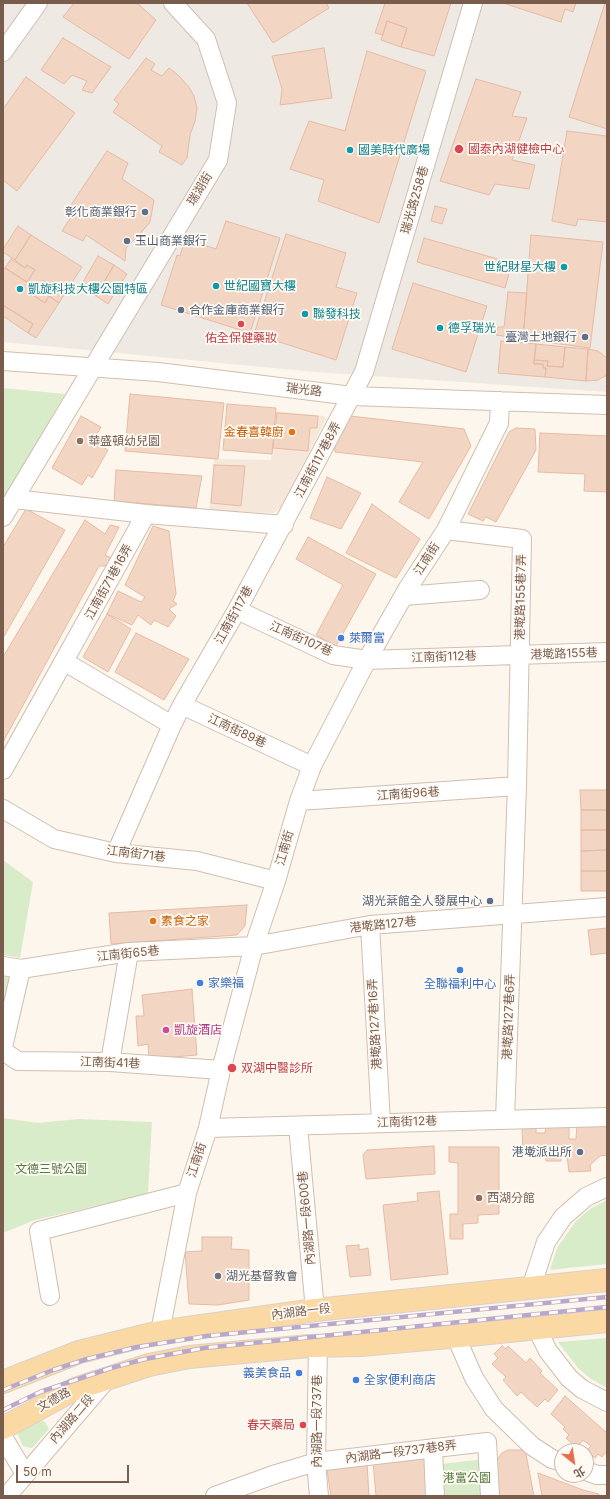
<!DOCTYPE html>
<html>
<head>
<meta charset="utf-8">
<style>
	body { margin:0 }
	#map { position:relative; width:610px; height:1499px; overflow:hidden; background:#fdf6ec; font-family:Inter,"Noto Sans TC",sans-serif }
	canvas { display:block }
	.frame { position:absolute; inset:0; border:4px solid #7a5c4d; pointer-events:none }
	.north { position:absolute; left:554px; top:1443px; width:40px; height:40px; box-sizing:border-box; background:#fffaf3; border:1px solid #cabbb1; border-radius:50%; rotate:150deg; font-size:11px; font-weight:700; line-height:16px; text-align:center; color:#7a5c4d }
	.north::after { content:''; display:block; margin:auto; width:14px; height:18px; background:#e76f51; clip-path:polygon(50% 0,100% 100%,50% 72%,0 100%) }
	.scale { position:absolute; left:16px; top:1465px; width:113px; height:18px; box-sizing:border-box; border:2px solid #7a5c4d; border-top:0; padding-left:5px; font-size:12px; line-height:14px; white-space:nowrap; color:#7a5c4d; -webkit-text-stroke:3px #fffaf3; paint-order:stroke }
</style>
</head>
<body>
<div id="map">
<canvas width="610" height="1499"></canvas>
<div class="frame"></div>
<div class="north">北</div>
<div class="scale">50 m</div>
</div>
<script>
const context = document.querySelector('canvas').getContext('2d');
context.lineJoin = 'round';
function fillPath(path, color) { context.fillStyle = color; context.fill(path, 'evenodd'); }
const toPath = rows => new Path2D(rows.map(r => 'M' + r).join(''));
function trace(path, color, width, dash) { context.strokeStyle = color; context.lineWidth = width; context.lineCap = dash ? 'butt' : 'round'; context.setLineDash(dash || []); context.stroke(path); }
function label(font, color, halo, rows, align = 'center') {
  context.font = font + ' Inter,"Noto Sans TC",sans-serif'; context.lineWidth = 3.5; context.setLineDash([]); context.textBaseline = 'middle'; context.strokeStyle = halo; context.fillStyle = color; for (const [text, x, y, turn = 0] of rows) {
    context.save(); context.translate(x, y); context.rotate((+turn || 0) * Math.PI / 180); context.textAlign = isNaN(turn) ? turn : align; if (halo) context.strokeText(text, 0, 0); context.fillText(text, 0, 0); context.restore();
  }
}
fillPath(toPath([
	[276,411,324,416,326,419,281,508,273,513,209,511,214,459,271,460]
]), '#f5e8da');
fillPath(toPath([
	[3,3,607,3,607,392,315,372,3,342]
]), '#efe9e4');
fillPath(toPath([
	[3,388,65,394,3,500],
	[3,860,33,882,20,958,3,955],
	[3,973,14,976,3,1025],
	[3,1118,37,1123,79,1119,152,1122,148,1194,35,1220,3,1233],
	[607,1200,607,1264,550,1270,557,1248,576,1221,590,1209],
	[607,1338,607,1388,591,1379,578,1368,558,1342],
	[39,1418,45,1422,49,1429,32,1448,23,1446,18,1435,19,1429],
	[484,1459,486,1496,443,1496,442,1464]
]), '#d8ecc9');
const building = toPath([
	[74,3,137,3,156,20,129,59,63,17,74,3],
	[247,3,326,3,329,8,273,43,247,3],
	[385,3,451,3,434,56,401,47,407,28,387,21,383,35,375,33,385,3],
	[503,3,576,3,573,12,565,9,561,22,503,3],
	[605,3,607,3,607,129,569,117,605,3],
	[387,21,407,28,401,47,381,40,387,21],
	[63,38,111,67,92,93,82,90,87,81,72,75,64,84,41,70,63,38],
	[324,48,332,98,280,105,282,89,272,56,324,48],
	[367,51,426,71,379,223,318,201,324,180,290,169,309,121,345,131,367,51],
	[146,58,155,64,151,70,162,76,169,68,178,75,189,87,194,96,197,108,195,121,190,135,187,158,182,165,159,152,162,146,113,112,119,104,114,100,146,58],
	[26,77,75,113,17,191,3,180,3,109,26,77],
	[476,79,521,92,512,116,527,118,512,160,535,165,529,189,495,184,489,195,440,181,476,79],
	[567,131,607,136,607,222,578,219,576,226,552,221,567,131],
	[107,151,128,163,122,179,154,200,150,222,139,235,126,248,125,261,86,235,83,241,62,231,71,217,67,211,107,151],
	[435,206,447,209,442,224,431,221,435,206],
	[226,221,280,238,250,333,161,305,177,255,180,256,185,239,216,249,226,221],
	[18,226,31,235,15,260,3,252,3,249,18,226],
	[286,234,346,253,336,287,357,293,336,360,254,334,286,234],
	[31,235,82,267,64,295,43,281,33,295,45,303,49,296,59,303,36,338,28,333,33,324,3,305,3,271,5,268,27,282,35,270,27,265,25,268,15,260,31,235],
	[531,235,603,242,590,348,523,339,531,235],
	[424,238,512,263,505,288,417,262,424,238],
	[98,256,114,265,96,296,80,287,98,256],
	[11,259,25,268,27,265,35,270,27,282,5,268,11,259],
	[114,265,127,274,108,304,96,296,114,265],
	[43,281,64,295,59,303,49,296,45,303,33,295,43,281],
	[413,283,487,306,466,372,392,349,413,283],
	[508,292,527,293,523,339,496,335,498,327,504,327,508,292],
	[3,305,33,324,28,333,3,316,3,305],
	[501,341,536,344,534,364,543,364,543,368,546,368,545,377,498,373,501,341],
	[536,344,565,347,563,367,547,366,548,361,534,360,536,344],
	[565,347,588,349,586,381,545,377,546,368,543,368,543,364,534,364,534,360,548,361,547,366,563,367,565,347],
	[588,349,598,351,607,358,607,375,598,380,586,381,588,349],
	[130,394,224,403,218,459,125,451,130,394],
	[227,404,276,408,272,454,223,450,227,404],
	[277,413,318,416,317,428,310,428,308,451,273,448,277,413],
	[81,416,101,427,93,441,108,450,92,478,88,475,82,485,52,468,81,416],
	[350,416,464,429,471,446,429,519,399,502,423,462,335,452,334,439,350,416],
	[516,428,535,429,536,450,496,522,486,517,483,521,468,514,509,432,516,428],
	[540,433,607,436,607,492,584,491,585,474,538,472,540,433],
	[214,465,245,466,241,506,211,503,214,465],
	[116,470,202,476,196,508,114,501,116,470],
	[327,477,361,493,341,529,310,518,327,477],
	[372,504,420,539,396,578,346,553,372,504],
	[26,509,65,530,3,638,3,547,26,509],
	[85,520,105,534,110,525,119,527,105,555,112,558,106,566,99,566,3,742,3,657,85,520],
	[153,526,169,531,176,594,173,601,177,604,169,609,176,616,168,627,154,620,151,625,138,615,132,625,107,614,118,591,141,602,145,597,125,585,153,526],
	[308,537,376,574,336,646,316,635,343,585,296,559,308,537],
	[107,614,131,629,108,672,83,657,107,614],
	[136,633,189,659,164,700,115,672,136,633],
	[580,790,607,790,607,810,581,810,580,790],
	[581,810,607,810,607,830,581,830,581,810],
	[581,830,607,830,607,850,581,851,581,830],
	[607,850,607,871,581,871,581,851,607,850],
	[581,871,607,871,607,891,581,891,581,871],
	[247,905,245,926,237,935,111,944,109,913,247,905],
	[607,928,607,953,591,955,588,930,607,928],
	[192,989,197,1055,149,1059,148,1044,138,1046,136,1016,144,1016,142,995,192,989],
	[577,1124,607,1124,607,1155,600,1156,590,1165,591,1171,569,1172,567,1156,561,1156,561,1161,546,1161,545,1154,523,1155,522,1128,536,1128,536,1133,545,1133,546,1127,569,1126,569,1139,576,1139,577,1124],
	[434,1146,435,1174,366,1179,363,1155,367,1150,434,1146],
	[449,1147,499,1147,499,1214,478,1215,478,1223,463,1224,463,1239,450,1239,450,1214,458,1214,458,1163,449,1162,449,1147],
	[439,1191,448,1274,391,1280,383,1205,418,1201,417,1193,439,1191],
	[202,1237,232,1237,231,1249,249,1250,249,1300,218,1305,189,1304,185,1252,202,1251,202,1237],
	[359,1245,359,1250,368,1248,371,1275,350,1277,346,1246,359,1245],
	[502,1346,506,1349,508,1346,526,1363,530,1358,542,1371,540,1373,558,1390,548,1402,545,1399,537,1407,521,1392,517,1396,503,1380,506,1377,492,1364,498,1358,494,1354,502,1346],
	[565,1396,607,1433,607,1451,602,1457,598,1454,595,1458,587,1450,591,1446,583,1440,577,1448,566,1438,569,1435,563,1429,565,1427,551,1414,565,1396],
	[508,1450,523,1450,526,1454,534,1496,499,1496,496,1461,502,1453,508,1450],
	[425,1459,427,1496,376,1496,373,1462,425,1459],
	[367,1463,369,1496,331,1496,327,1470,367,1463],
	[538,1473,583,1490,599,1494,598,1496,542,1496,538,1473]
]);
fillPath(building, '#f3d5c3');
trace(building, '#e6bba3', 1);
const minor = toPath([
	[3,52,38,3],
	[3,361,158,372,352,396,607,405],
	[14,499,146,514,284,525],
	[3,517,218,160,227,103,206,39,173,3],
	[446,530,522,539,517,786,505,1120],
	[404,596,480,590],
	[237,610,333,655,367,660,607,652],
	[65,662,172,725],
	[182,705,237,610,364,372,473,3],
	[3,770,146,514],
	[299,801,517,786],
	[3,809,54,839,116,853,197,861,276,881],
	[116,853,172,725,182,705,312,766],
	[370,925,381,1123],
	[3,966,21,969,129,952,254,946,370,925,607,907],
	[3,1047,21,969],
	[3,1051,18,1061,110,1062,221,1070],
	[110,1062,129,952],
	[298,1126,315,1310],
	[208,1128,607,1117],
	[531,1288,546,1242,563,1217,586,1197,607,1187],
	[50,1296,39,1231,187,1193],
	[537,1329,548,1351,569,1378,582,1389,607,1402],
	[160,1332,187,1193,208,1128,221,1070,254,946,276,881,299,801,312,766,367,660,408,588,446,530,499,423,500,401],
	[460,1336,460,1346,474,1378,494,1409,532,1446,552,1459,562,1462],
	[318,1346,316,1462,319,1496],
	[3,1437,25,1474],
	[487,1442,490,1496],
	[433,1448,435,1496],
	[586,1471,597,1475,607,1475],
	[7,1496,107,1379],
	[215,1496,276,1474,316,1462,487,1442]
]);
const major = toPath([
	[3,1382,79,1352,160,1332,315,1310,607,1280],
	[3,1428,75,1389,149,1365,189,1357,309,1346,360,1345,460,1336,607,1321]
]);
trace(minor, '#d1beb0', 20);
trace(major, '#dad1cd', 24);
trace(minor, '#fff', 18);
trace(major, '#fbd9a5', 22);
const rail = toPath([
	[3,1390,53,1370,87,1359,137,1347,207,1336,607,1297],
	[3,1410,40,1392,111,1368,145,1359,204,1348,607,1307]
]);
trace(rail, '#b9a8c9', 4.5);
trace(rail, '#fffaf3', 3, [9]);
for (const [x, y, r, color] of [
	[459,149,5,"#e0444e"],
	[350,150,4,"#0f9aa8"],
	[145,212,4,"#5c6f8a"],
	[127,241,4,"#5c6f8a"],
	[564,267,4,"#0f9aa8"],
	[216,286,4,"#0f9aa8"],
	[20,289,4,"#0f9aa8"],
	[181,310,4,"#5c6f8a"],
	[305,314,4,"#0f9aa8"],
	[241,324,4,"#e0444e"],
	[440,328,4,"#0f9aa8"],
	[585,337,4,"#5c6f8a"],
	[292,432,4,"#e8710a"],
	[80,441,4,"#8d6e63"],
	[341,638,4,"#3f7fe0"],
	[490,901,4,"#5c6f8a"],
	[153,921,4,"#e8710a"],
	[460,970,4,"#3f7fe0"],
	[200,983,4,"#3f7fe0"],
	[166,1030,4,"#d1479c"],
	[232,1068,5,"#e0444e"],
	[580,1152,4,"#5c6f8a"],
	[479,1198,4,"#8d6e63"],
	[218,1276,4,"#6b7280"],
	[299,1373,4,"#3f7fe0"],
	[356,1380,4,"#3f7fe0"],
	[303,1425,4,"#e0444e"]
]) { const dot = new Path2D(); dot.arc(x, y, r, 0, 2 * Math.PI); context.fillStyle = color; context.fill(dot); trace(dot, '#fffaf3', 1.5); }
label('12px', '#be3a42', '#fffaf3', [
	["國泰內湖健檢中心",468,149],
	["佑全保健藥妝",241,338,"center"],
	["双湖中醫診所",241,1068],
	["春天藥局",295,1425,"right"]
], 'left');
label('12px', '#0d838f', '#fffaf3', [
	["國美時代廣場",358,150],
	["世紀財星大樓",556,267,"right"],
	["世紀國寶大樓",224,286],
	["凱旋科技大樓公園特區",28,289],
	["聯發科技",313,314],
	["德孚瑞光",448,328]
], 'left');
label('12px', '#7a5c4d', '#fffaf3', [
	["瑞湖街",200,189,-59],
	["瑞光路258巷",415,200,-74],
	["瑞光路",304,390,7],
	["江南街117巷8弄",318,460,-62],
	["江南街",427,559,-57],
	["江南街71巷16弄",109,582,-61],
	["港墘路155巷7弄",521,597,-89],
	["江南街117巷",234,615,-61],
	["江南街107巷",301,639,24],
	["港墘路155巷",564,654,-2],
	["江南街112巷",444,657,-2],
	["江南街89巷",237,731,25],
	["江南街96巷",408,794,-4],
	["江南街",285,848,-74],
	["江南街71巷",136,854,7],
	["港墘路127巷",383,925,-6],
	["江南街65巷",128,954,-6],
	["港墘路127巷6弄",509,1017,-88],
	["港墘路127巷16弄",375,1024,-93],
	["江南街41巷",110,1063,2],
	["江南街12巷",407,1122,-2],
	["江南街",197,1160,-72],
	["內湖路一段600巷",307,1218,-95],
	["內湖路一段",301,1312,-7],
	["文德路",54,1400,-29],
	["內湖路二段",72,1419,-49],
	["內湖路一段737巷",317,1421,-90],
	["內湖路一段737巷8弄",401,1452,-7]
]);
label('12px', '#4e5e75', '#fffaf3', [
	["彰化商業銀行",137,212],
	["玉山商業銀行",135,241,"left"],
	["合作金庫商業銀行",189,310,"left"],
	["臺灣土地銀行",577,337],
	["湖光棻館全人發展中心",482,901],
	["港墘派出所",572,1152]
], 'right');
label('12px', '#c56008', '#fffaf3', [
	["金春喜韓廚",284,432],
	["素食之家",161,921,"left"]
], 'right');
label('12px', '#785e54', '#fffaf3', [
	["華盛頓幼兒園",88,441],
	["西湖分館",487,1198]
], 'left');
label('12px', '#366cbe', '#fffaf3', [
	["萊爾富",349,638],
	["家樂福",208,983],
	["全聯福利中心",460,984,"center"],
	["義美食品",291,1373,"right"],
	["全家便利商店",364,1380]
], 'left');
label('12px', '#b23c85', '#fffaf3', [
	["凱旋酒店",174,1030]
], 'left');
label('12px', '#537a41', '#fffaf3', [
	["文德三號公園",51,1169],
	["港富公園",467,1478]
]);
label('12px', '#5b616d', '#fffaf3', [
	["湖光基督教會",226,1276]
], 'left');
</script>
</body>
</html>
